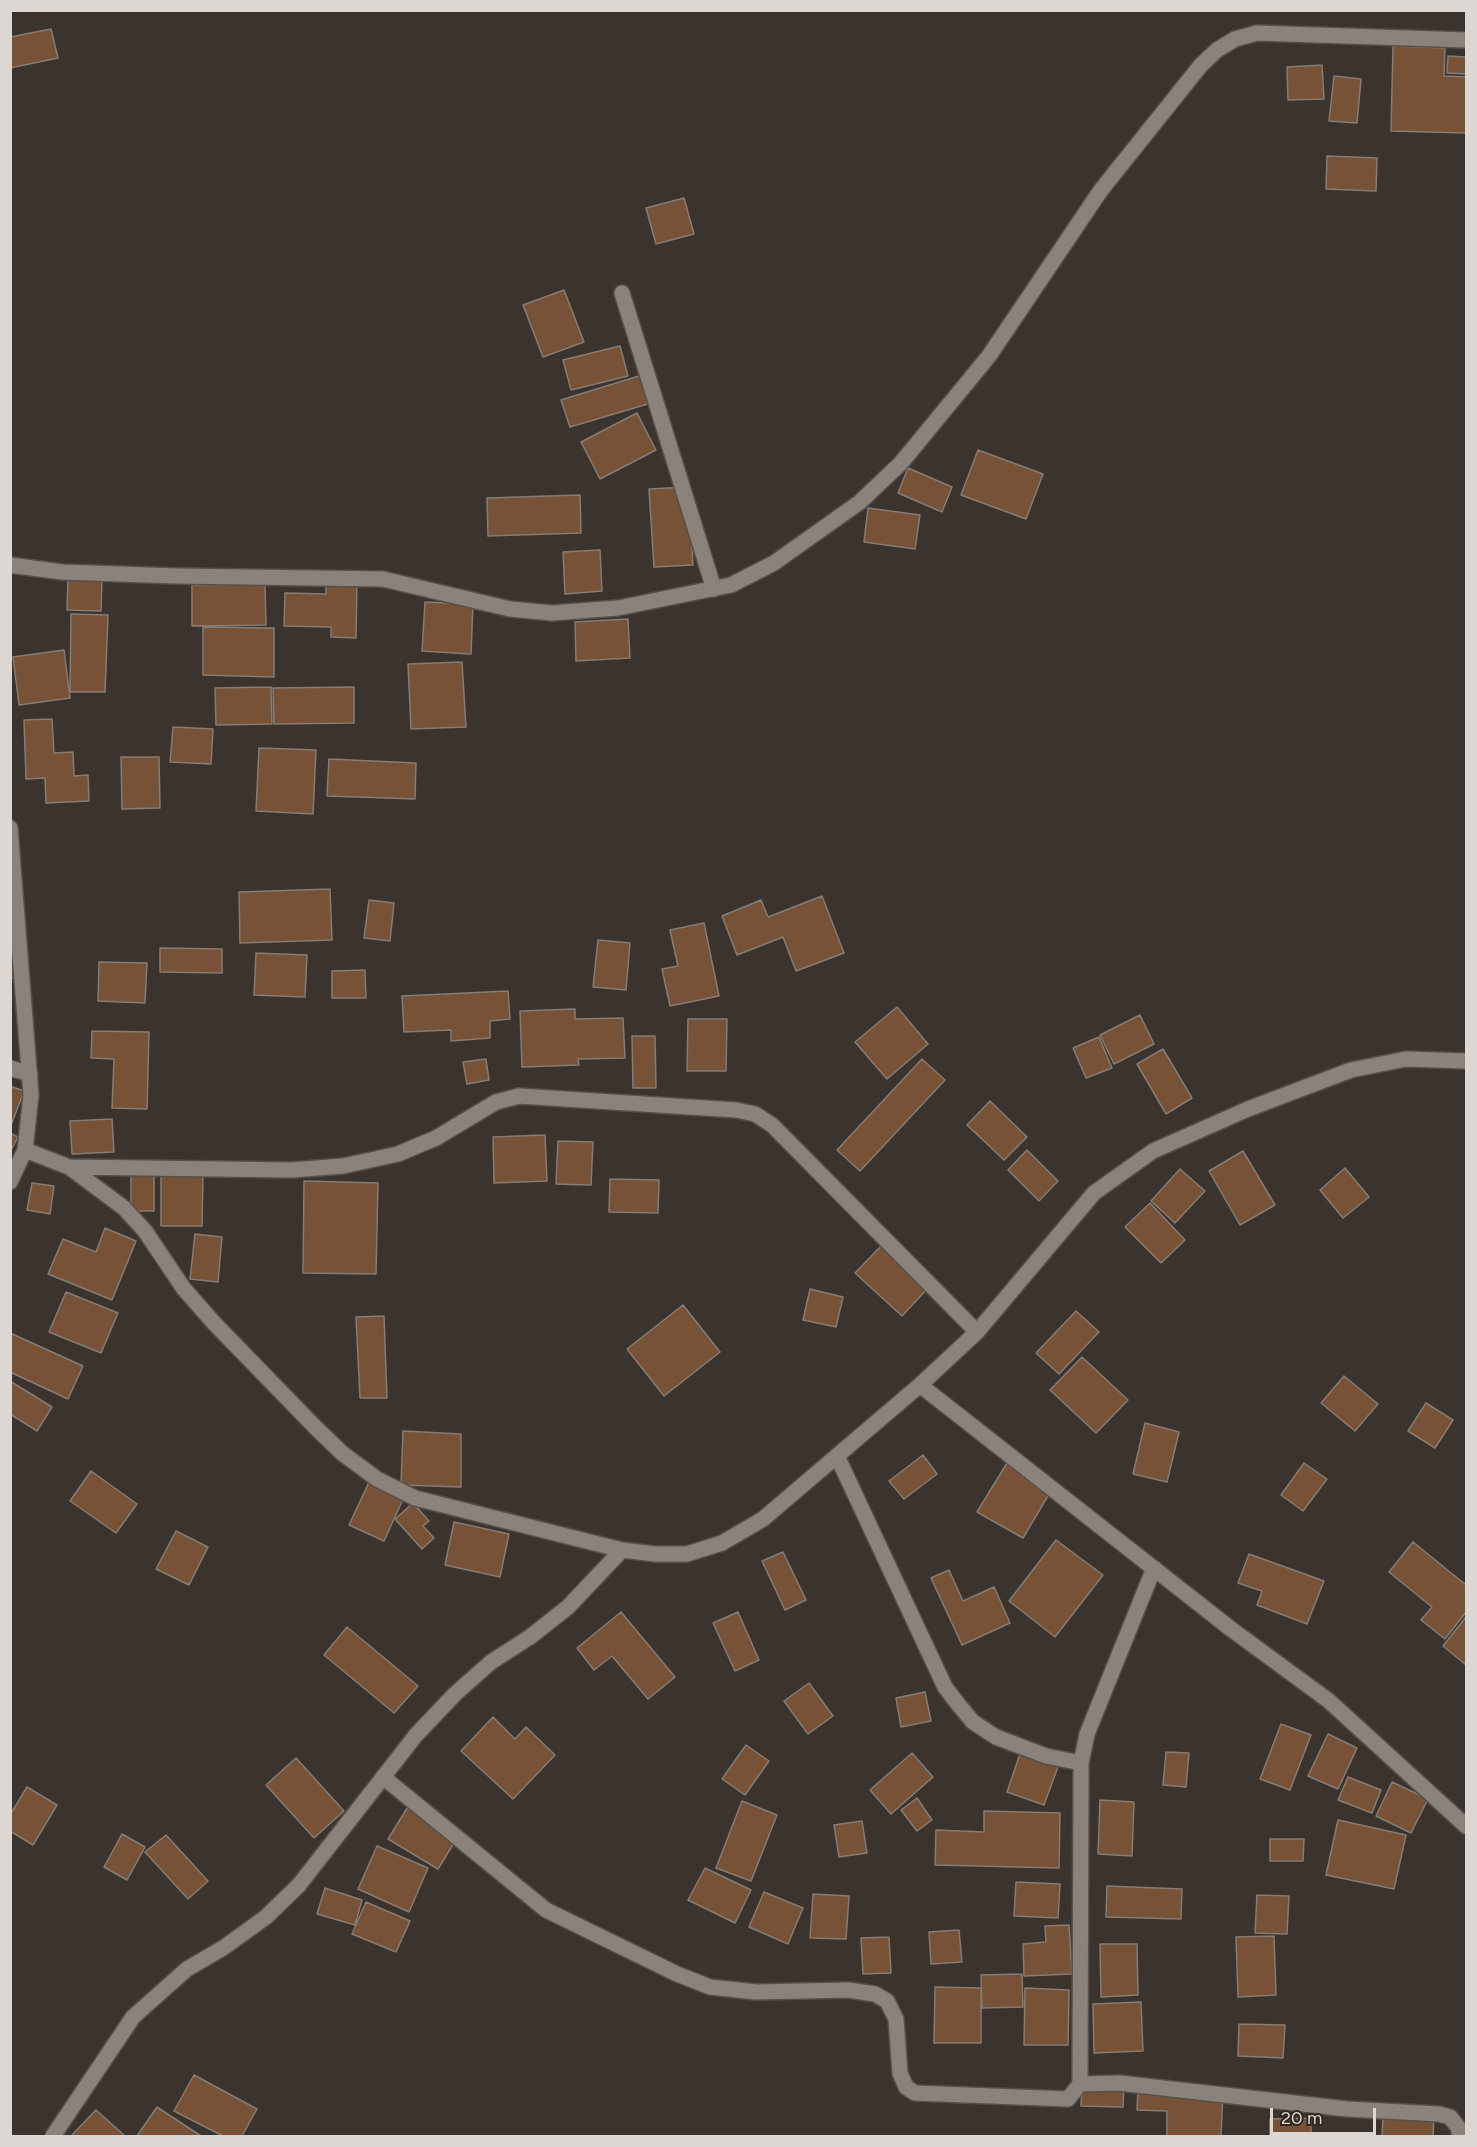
<!DOCTYPE html>
<html>
<head>
<meta charset="utf-8">
<style>
	body { margin:0 }
	#map { position:relative; width:1477px; height:2147px; overflow:hidden; background:#3b342e; font-family:Figtree,sans-serif }
	canvas { display:block }
	.frame { position:absolute; inset:0; border:12px solid #dcd7d3; pointer-events:none }
	.scale { position:absolute; left:1270px; top:2108px; width:106px; height:27px; box-sizing:border-box; border:3px solid #dcd7d3; border-top:0; padding-left:8px; font-size:18px; line-height:21px; white-space:nowrap; color:#dcd7d3; -webkit-text-stroke:4px #312a24; paint-order:stroke }
</style>
</head>
<body>
<div id="map">
<canvas width="1477" height="2147"></canvas>
<div class="frame"></div>
<div class="scale">20 m</div>
</div>
<script>
const context = document.querySelector('canvas').getContext('2d');
context.lineJoin = 'round';
function fillPath(path, color) { context.fillStyle = color; context.fill(path, 'evenodd'); }
const toPath = rows => new Path2D(rows.map(r => 'M' + r).join(''));
function trace(path, color, width, dash) { context.strokeStyle = color; context.lineWidth = width; context.lineCap = dash ? 'butt' : 'round'; context.setLineDash(dash || []); context.stroke(path); }
const building = toPath([
	[51,29,58,58,10,68,10,37,51,29],
	[1393,46,1445,48,1444,76,1466,77,1466,133,1391,131,1393,46],
	[1448,56,1466,57,1466,74,1447,73,1448,56],
	[1322,65,1324,99,1288,100,1287,67,1322,65],
	[1334,76,1361,79,1357,123,1329,121,1334,76],
	[1327,156,1377,158,1376,191,1326,189,1327,156],
	[684,198,694,234,656,244,646,208,684,198],
	[564,290,584,342,543,357,523,305,564,290],
	[620,346,628,376,571,390,563,360,620,346],
	[642,375,651,403,570,427,561,400,642,375],
	[637,413,656,450,600,479,581,442,637,413],
	[978,450,1043,474,1026,519,961,495,978,450],
	[908,468,952,487,942,512,898,493,908,468],
	[688,487,693,565,654,567,649,489,688,487],
	[580,495,581,533,488,536,487,498,580,495],
	[868,508,920,515,915,549,864,542,868,508],
	[600,550,602,591,565,594,563,552,600,550],
	[68,579,102,580,101,611,67,610,68,579],
	[265,584,266,625,192,626,192,585,265,584],
	[326,584,357,584,356,638,331,637,331,627,284,626,285,593,326,594,326,584],
	[425,602,473,604,471,654,422,651,425,602],
	[71,614,108,615,105,692,70,692,71,614],
	[628,619,630,658,576,661,575,622,628,619],
	[203,627,274,628,274,677,203,675,203,627],
	[64,650,70,698,19,705,13,657,64,650],
	[462,662,466,727,411,729,408,664,462,662],
	[271,687,272,724,216,725,215,688,271,687],
	[354,687,354,723,274,724,273,688,354,687],
	[52,719,54,753,73,752,74,776,88,775,89,801,46,803,45,778,26,779,24,720,52,719],
	[173,727,213,729,211,764,170,762,173,727],
	[259,748,316,750,313,814,256,811,259,748],
	[121,757,159,757,160,808,122,809,121,757],
	[329,759,416,763,415,799,327,796,329,759],
	[330,889,332,940,240,943,239,892,330,889],
	[822,896,844,953,796,971,783,937,737,955,722,916,761,900,768,917,822,896],
	[369,900,394,903,390,941,364,938,369,900],
	[704,923,719,996,670,1006,662,969,678,966,670,930,704,923],
	[598,940,630,943,626,990,593,987,598,940],
	[10,944,15,945,14,978,10,978,10,944],
	[160,948,222,949,222,973,160,972,160,948],
	[256,953,307,955,305,997,254,995,256,953],
	[99,962,147,963,145,1003,98,1001,99,962],
	[365,970,366,998,332,998,332,971,365,970],
	[508,991,510,1019,490,1021,490,1038,451,1041,451,1030,404,1032,402,996,508,991],
	[897,1007,928,1044,887,1079,855,1042,897,1007],
	[575,1009,575,1019,623,1018,625,1058,578,1059,579,1065,522,1067,520,1011,575,1009],
	[1140,1015,1154,1044,1114,1064,1100,1035,1140,1015],
	[688,1019,727,1019,726,1071,687,1071,688,1019],
	[92,1031,149,1032,147,1109,112,1108,114,1059,91,1058,92,1031],
	[632,1036,655,1036,656,1088,633,1088,632,1036],
	[1099,1037,1112,1068,1086,1078,1073,1048,1099,1037],
	[1163,1049,1192,1098,1166,1114,1137,1064,1163,1049],
	[486,1059,489,1080,467,1084,463,1062,486,1059],
	[922,1059,945,1080,860,1171,837,1150,922,1059],
	[10,1086,24,1091,10,1128,10,1086],
	[990,1101,1027,1137,1004,1160,967,1125,990,1101],
	[112,1119,114,1152,72,1154,70,1121,112,1119],
	[10,1133,18,1137,10,1152,10,1133],
	[545,1135,547,1181,494,1183,493,1137,545,1135],
	[558,1141,593,1142,591,1185,556,1184,558,1141],
	[1027,1150,1058,1181,1039,1201,1008,1170,1027,1150],
	[1243,1151,1275,1205,1240,1225,1209,1171,1243,1151],
	[1345,1168,1369,1197,1343,1218,1320,1190,1345,1168],
	[1180,1169,1205,1191,1175,1223,1151,1201,1180,1169],
	[131,1173,154,1173,154,1211,131,1211,131,1173],
	[161,1175,203,1175,202,1226,161,1226,161,1175],
	[610,1179,659,1180,658,1213,609,1212,610,1179],
	[304,1181,378,1183,376,1274,303,1273,304,1181],
	[32,1183,54,1186,50,1214,27,1210,32,1183],
	[1150,1203,1185,1240,1161,1263,1125,1227,1150,1203],
	[105,1228,136,1241,112,1300,48,1274,63,1239,96,1252,105,1228],
	[195,1234,222,1237,218,1282,190,1279,195,1234],
	[884,1243,930,1286,902,1316,855,1273,884,1243],
	[810,1289,843,1297,836,1327,803,1320,810,1289],
	[66,1292,118,1313,101,1353,49,1332,66,1292],
	[683,1305,720,1352,664,1396,627,1349,683,1305],
	[1076,1311,1099,1332,1059,1374,1036,1353,1076,1311],
	[384,1316,387,1398,360,1398,356,1317,384,1316],
	[10,1333,83,1366,68,1399,10,1372,10,1333],
	[1082,1357,1128,1400,1096,1433,1050,1390,1082,1357],
	[1344,1376,1378,1404,1355,1431,1321,1403,1344,1376],
	[10,1381,52,1407,37,1431,10,1414,10,1381],
	[1426,1403,1453,1420,1435,1448,1408,1431,1426,1403],
	[1145,1423,1179,1432,1167,1482,1133,1474,1145,1423],
	[403,1431,461,1434,461,1487,401,1485,403,1431],
	[923,1455,937,1474,904,1499,889,1481,923,1455],
	[1007,1463,1052,1489,1023,1538,977,1512,1007,1463],
	[1304,1463,1327,1479,1303,1511,1281,1495,1304,1463],
	[91,1471,137,1504,116,1533,70,1501,91,1471],
	[370,1480,405,1495,384,1541,349,1525,370,1480],
	[413,1503,429,1521,423,1526,434,1538,422,1549,395,1519,413,1503],
	[454,1522,509,1534,500,1577,445,1565,454,1522],
	[176,1531,208,1547,189,1585,156,1569,176,1531],
	[1056,1540,1103,1575,1055,1637,1009,1601,1056,1540],
	[1413,1542,1466,1585,1466,1612,1445,1639,1421,1620,1432,1607,1389,1572,1413,1542],
	[783,1552,806,1600,785,1610,762,1561,783,1552],
	[1249,1554,1324,1581,1307,1624,1257,1605,1262,1591,1238,1583,1249,1554],
	[949,1570,963,1601,994,1587,1010,1623,962,1645,931,1578,949,1570],
	[621,1612,675,1677,648,1699,612,1656,594,1670,577,1648,621,1612],
	[738,1612,759,1660,735,1671,713,1623,738,1612],
	[1466,1617,1466,1665,1443,1646,1466,1617],
	[347,1627,418,1686,394,1713,324,1655,347,1627],
	[809,1683,833,1716,808,1734,784,1701,809,1683],
	[925,1692,931,1721,901,1727,896,1698,925,1692],
	[493,1717,515,1739,526,1727,555,1755,513,1799,461,1751,493,1717],
	[1281,1724,1311,1735,1290,1790,1260,1779,1281,1724],
	[1328,1734,1357,1748,1338,1789,1308,1776,1328,1734],
	[746,1745,769,1761,745,1795,722,1779,746,1745],
	[1021,1751,1059,1764,1044,1805,1007,1792,1021,1751],
	[1166,1752,1189,1753,1186,1787,1163,1785,1166,1752],
	[912,1753,933,1777,891,1814,870,1790,912,1753],
	[296,1758,344,1811,314,1838,266,1785,296,1758],
	[1348,1777,1381,1790,1372,1813,1338,1800,1348,1777],
	[1392,1782,1428,1799,1411,1833,1376,1816,1392,1782],
	[27,1787,57,1805,33,1845,10,1831,10,1815,27,1787],
	[917,1798,932,1820,917,1831,901,1810,917,1798],
	[1100,1800,1134,1802,1132,1856,1098,1854,1100,1800],
	[742,1801,777,1815,751,1881,716,1868,742,1801],
	[409,1805,459,1835,438,1869,388,1839,409,1805],
	[984,1811,1060,1813,1059,1868,935,1865,936,1830,984,1832,984,1811],
	[1338,1820,1406,1835,1394,1889,1326,1875,1338,1820],
	[862,1821,867,1853,839,1857,834,1825,862,1821],
	[122,1834,145,1847,127,1880,104,1867,122,1834],
	[166,1835,208,1881,188,1899,145,1852,166,1835],
	[1270,1839,1304,1839,1303,1861,1270,1861,1270,1839],
	[377,1846,428,1868,409,1912,358,1889,377,1846],
	[705,1868,751,1890,735,1923,688,1900,705,1868],
	[1016,1882,1060,1884,1058,1918,1014,1916,1016,1882],
	[1107,1886,1182,1889,1181,1919,1106,1917,1107,1886],
	[325,1888,362,1900,355,1925,317,1914,325,1888],
	[764,1892,803,1908,788,1944,749,1927,764,1892],
	[813,1894,849,1896,846,1939,810,1938,813,1894],
	[1257,1895,1289,1896,1287,1934,1255,1933,1257,1895],
	[366,1902,410,1921,396,1952,352,1934,366,1902],
	[1069,1925,1072,1974,1024,1976,1023,1944,1046,1942,1045,1926,1069,1925],
	[959,1930,962,1962,931,1964,929,1932,959,1930],
	[1274,1936,1276,1995,1238,1997,1236,1937,1274,1936],
	[889,1937,891,1973,863,1974,861,1938,889,1937],
	[1100,1944,1137,1944,1138,1995,1101,1997,1100,1944],
	[1022,1974,1023,2007,982,2008,981,1975,1022,1974],
	[935,1987,981,1988,981,2043,934,2043,935,1987],
	[1025,1988,1069,1990,1068,2045,1024,2045,1025,1988],
	[1141,2002,1143,2051,1094,2053,1093,2004,1141,2002],
	[1239,2024,1285,2025,1283,2058,1238,2056,1239,2024],
	[194,2075,257,2109,242,2136,223,2136,174,2111,194,2075],
	[1082,2082,1124,2083,1123,2107,1081,2106,1082,2082],
	[1138,2088,1223,2091,1221,2136,1167,2136,1167,2111,1137,2110,1138,2088],
	[157,2107,201,2136,137,2136,157,2107],
	[96,2110,125,2136,71,2136,96,2110],
	[1383,2116,1434,2117,1433,2136,1382,2136,1383,2116],
	[1311,2118,1311,2136,1270,2136,1270,2119,1311,2118]
]);
fillPath(building, '#775236');
trace(building, '#857c75', 1.5);
const minor = toPath([
	[622,293,714,589],
	[10,565,62,572,176,576,383,579,510,609,552,613,618,608,731,585,774,563,860,502,901,463,989,356,1101,190,1201,65,1217,50,1235,39,1257,33,1466,40],
	[10,828,31,1095,25,1150,10,1182],
	[10,1068,30,1074],
	[25,1150,69,1167,124,1208,145,1231,184,1289,214,1323,316,1428,342,1453,377,1479,415,1498,622,1550,655,1554,687,1554,722,1543,763,1519,920,1385,977,1332,1094,1193,1153,1151,1248,1109,1351,1070,1406,1059,1466,1061],
	[69,1167,292,1170,343,1166,398,1154,436,1138,496,1102,519,1096,736,1110,755,1114,772,1125,977,1332],
	[920,1385,1231,1629,1329,1701,1466,1826],
	[837,1456,945,1687,958,1704,973,1722,996,1737,1046,1756,1081,1763],
	[383,1777,546,1910,677,1974,710,1987,756,1992,848,1990,875,1994,887,2001,896,2019,900,2073,906,2087,915,2093,1068,2099,1080,2084,1119,2083,1347,2109,1439,2114,1450,2117,1458,2127,1460,2136],
	[1080,2084,1081,1763,1087,1734,1154,1568],
	[53,2136,133,2017,187,1969,223,1948,266,1917,299,1885,416,1735,455,1694,491,1662,530,1637,568,1607,622,1550]
]);
trace(minor, '#56504b', 18);
trace(minor, '#8b827b', 15);
</script>
</body>
</html>
